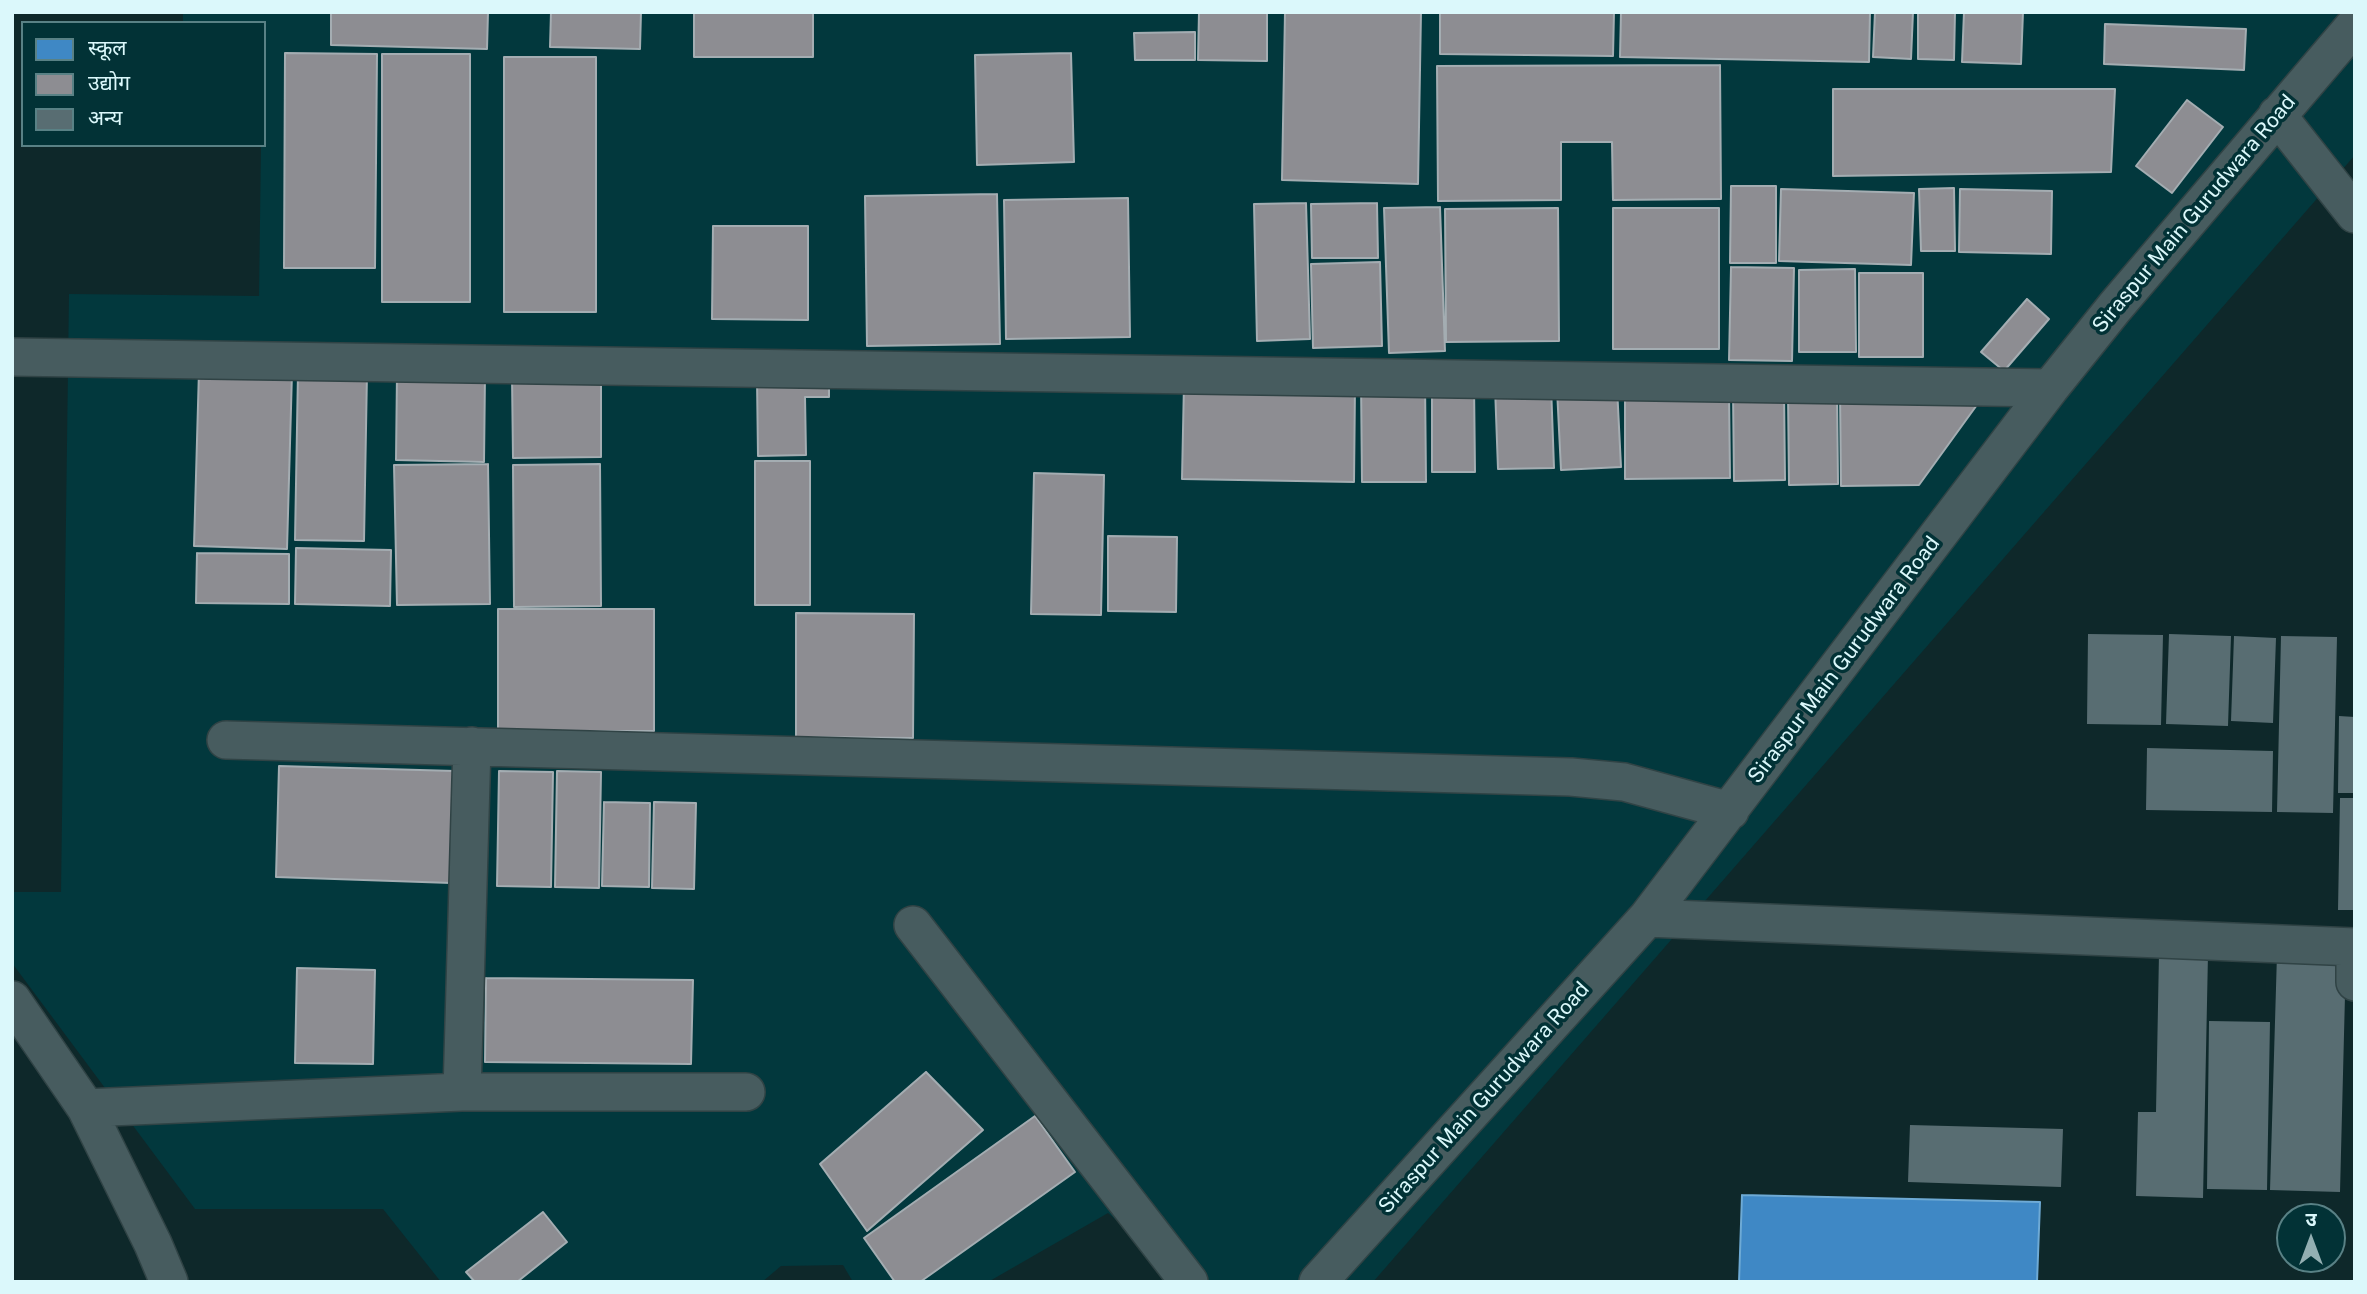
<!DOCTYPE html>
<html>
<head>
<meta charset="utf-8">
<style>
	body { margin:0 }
	#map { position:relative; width:2367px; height:1294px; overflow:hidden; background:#0e282a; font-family:"Public Sans","Noto Sans Devanagari",sans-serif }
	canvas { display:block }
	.frame { position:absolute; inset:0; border:14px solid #dbf8fb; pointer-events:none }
	.legend { position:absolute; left:21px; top:21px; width:245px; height:126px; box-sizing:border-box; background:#023236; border:2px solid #598185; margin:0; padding:9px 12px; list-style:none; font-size:21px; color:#dbf8fb }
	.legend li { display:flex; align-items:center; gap:14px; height:35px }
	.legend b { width:35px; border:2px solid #598185 }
	.north { position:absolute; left:2276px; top:1203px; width:70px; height:70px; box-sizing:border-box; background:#023236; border:2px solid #598185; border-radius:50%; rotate:0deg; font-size:19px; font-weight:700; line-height:28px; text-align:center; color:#dbf8fb }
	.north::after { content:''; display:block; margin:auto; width:24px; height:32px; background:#93afb2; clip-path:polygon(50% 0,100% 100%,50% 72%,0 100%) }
</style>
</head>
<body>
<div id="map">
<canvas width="2367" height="1294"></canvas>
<div class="frame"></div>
<ul class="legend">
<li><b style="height:19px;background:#3f88c5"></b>स्कूल</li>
<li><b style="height:19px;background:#8d8d92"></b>उद्योग</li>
<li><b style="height:19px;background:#586d72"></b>अन्य</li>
</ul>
<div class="north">उ</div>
</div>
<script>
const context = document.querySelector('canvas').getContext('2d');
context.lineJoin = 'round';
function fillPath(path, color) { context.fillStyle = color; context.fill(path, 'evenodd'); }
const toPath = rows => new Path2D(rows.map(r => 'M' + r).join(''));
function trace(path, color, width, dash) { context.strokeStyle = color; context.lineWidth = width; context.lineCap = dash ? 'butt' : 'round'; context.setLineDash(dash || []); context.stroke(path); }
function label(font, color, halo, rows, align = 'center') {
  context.font = font + ' "Public Sans",sans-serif'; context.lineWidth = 7; context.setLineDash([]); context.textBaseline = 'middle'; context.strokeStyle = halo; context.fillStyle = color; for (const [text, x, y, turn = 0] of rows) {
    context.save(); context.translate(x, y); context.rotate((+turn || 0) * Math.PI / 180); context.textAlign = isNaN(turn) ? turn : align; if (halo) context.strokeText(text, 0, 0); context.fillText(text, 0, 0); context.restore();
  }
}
fillPath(toPath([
	[183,12,2355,12,2355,155,1373,1282,1188,1282,1108,1213,988,1282,853,1282,843,1265,781,1266,762,1282,441,1282,383,1209,195,1209,12,963,12,892,61,892,69,294,259,296,261,145,264,145,264,23,183,23]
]), '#02383d');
const schools = toPath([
	[1742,1195,2040,1202,2037,1282,1739,1282,1742,1195]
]);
fillPath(schools, '#3f88c5');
trace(schools, '#6eaad5', 2);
const industry = toPath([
	[331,12,488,12,487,49,331,45,331,12],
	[551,12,641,12,640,49,550,47,551,12],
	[694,12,813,12,813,57,694,57,694,12],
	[1199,12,1267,12,1267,61,1198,60,1199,12],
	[1285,12,1421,12,1418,184,1282,180,1285,12],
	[1440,12,1614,12,1613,56,1440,54,1440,12],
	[1621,12,1870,12,1869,62,1620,57,1621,12],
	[1875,12,1913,12,1911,59,1873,57,1875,12],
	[1918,12,1955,12,1954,60,1918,59,1918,12],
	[1964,12,2023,12,2021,64,1962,62,1964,12],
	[2105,24,2246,29,2244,70,2104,64,2105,24],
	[1195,32,1195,60,1135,60,1134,33,1195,32],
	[285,53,377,54,375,268,284,268,285,53],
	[1071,53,1074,162,977,165,975,55,1071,53],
	[382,54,470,54,470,302,382,302,382,54],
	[504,57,596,57,596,312,504,312,504,57],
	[1720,65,1721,199,1613,200,1612,142,1561,142,1561,200,1438,201,1437,66,1720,65],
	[1833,89,2115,89,2111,172,1833,176,1833,89],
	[2187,100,2223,127,2172,193,2136,166,2187,100],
	[1731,186,1776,186,1776,263,1730,263,1731,186],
	[1954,188,1955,251,1921,251,1919,189,1954,188],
	[1781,189,1914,193,1911,265,1779,261,1781,189],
	[1960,189,2052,191,2051,254,1959,252,1960,189],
	[997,194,1000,344,867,346,865,196,997,194],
	[1128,198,1130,337,1006,339,1004,200,1128,198],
	[1306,203,1310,339,1257,341,1254,204,1306,203],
	[1377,203,1378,258,1312,258,1311,204,1377,203],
	[1440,207,1445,351,1389,353,1384,208,1440,207],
	[1558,208,1559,341,1446,342,1445,209,1558,208],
	[1613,208,1719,208,1719,349,1613,349,1613,208],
	[713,226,808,226,808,320,712,319,713,226],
	[1380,262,1382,346,1313,348,1311,264,1380,262],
	[1731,267,1794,268,1792,361,1729,360,1731,267],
	[1855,269,1856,352,1799,352,1799,270,1855,269],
	[1859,273,1923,273,1923,357,1859,357,1859,273],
	[2027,299,2049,319,2004,371,1981,352,2027,299],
	[199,370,292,373,287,549,194,546,199,370],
	[298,372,367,373,364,541,295,540,298,372],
	[397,373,485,375,484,462,396,460,397,373],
	[601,375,601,457,513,458,512,376,601,375],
	[829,378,829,397,805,397,806,455,758,456,757,379,829,378],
	[1361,380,1425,380,1426,482,1362,482,1361,380],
	[1184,383,1355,386,1354,482,1182,479,1184,383],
	[1432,384,1474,384,1475,472,1432,472,1432,384],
	[1551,385,1554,468,1498,469,1495,387,1551,385],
	[1617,387,1621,467,1561,470,1557,389,1617,387],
	[1729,391,1730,478,1625,479,1625,392,1729,391],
	[1733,391,1784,391,1785,480,1734,481,1733,391],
	[1788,392,1837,392,1838,484,1789,485,1788,392],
	[1840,392,1982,398,1919,485,1841,486,1840,392],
	[755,461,810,461,810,605,755,605,755,461],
	[488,464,490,604,397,605,394,465,488,464],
	[600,464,601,606,514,607,513,465,600,464],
	[1034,473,1104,475,1101,615,1031,614,1034,473],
	[1108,536,1177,537,1176,612,1108,611,1108,536],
	[296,548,391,550,390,606,295,604,296,548],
	[197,553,289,554,289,604,196,603,197,553],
	[498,609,654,609,654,731,498,731,498,609],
	[796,613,914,614,913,738,796,737,796,613],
	[279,766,455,771,451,883,276,877,279,766],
	[499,771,553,772,551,887,497,886,499,771],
	[557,771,601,772,599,888,555,887,557,771],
	[604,802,650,803,649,887,602,886,604,802],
	[654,802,696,803,694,889,652,888,654,802],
	[297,968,375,970,373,1064,295,1063,297,968],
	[486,978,693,980,691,1064,485,1062,486,978],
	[926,1072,983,1130,867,1231,820,1164,926,1072],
	[1035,1116,1075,1172,920,1282,895,1282,864,1238,1035,1116],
	[543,1212,567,1242,517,1282,475,1282,466,1272,543,1212]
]);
fillPath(industry, '#8d8d92');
trace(industry, '#a4adb2', 2);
fillPath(toPath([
	[2088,634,2163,635,2161,725,2087,724],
	[2169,634,2231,636,2228,726,2166,724],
	[2234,636,2276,638,2273,723,2231,721],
	[2281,636,2337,637,2333,813,2277,812],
	[2339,716,2355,717,2355,793,2338,793],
	[2147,748,2273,751,2272,812,2146,810],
	[2340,798,2355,798,2355,910,2338,910],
	[2159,953,2208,954,2203,1198,2136,1196,2138,1112,2156,1112],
	[2277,954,2346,956,2340,1192,2270,1190],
	[2209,1021,2270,1022,2267,1190,2207,1189],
	[1910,1125,2063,1129,2061,1187,1908,1182]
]), '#586d72');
const minor = toPath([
	[2277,115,2355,214],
	[12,357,2050,388],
	[226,740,1571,777,1624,782,1730,811],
	[1647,918,2355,947],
	[913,925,1189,1282],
	[2355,947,2355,982],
	[12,1000,86,1108,153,1244,169,1282],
	[462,1092,472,746],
	[86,1108,462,1092,746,1092],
	[1318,1282,1647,918,2050,388,2115,307,2355,25]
]);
trace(minor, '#304345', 40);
trace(minor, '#475c5f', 37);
label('21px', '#dbf8fb', '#023236', [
	["Siraspur Main Gurudwara Road",2194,214,-50],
	["Siraspur Main Gurudwara Road",1844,660,-53],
	["Siraspur Main Gurudwara Road",1484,1098,-48]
]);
</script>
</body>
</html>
